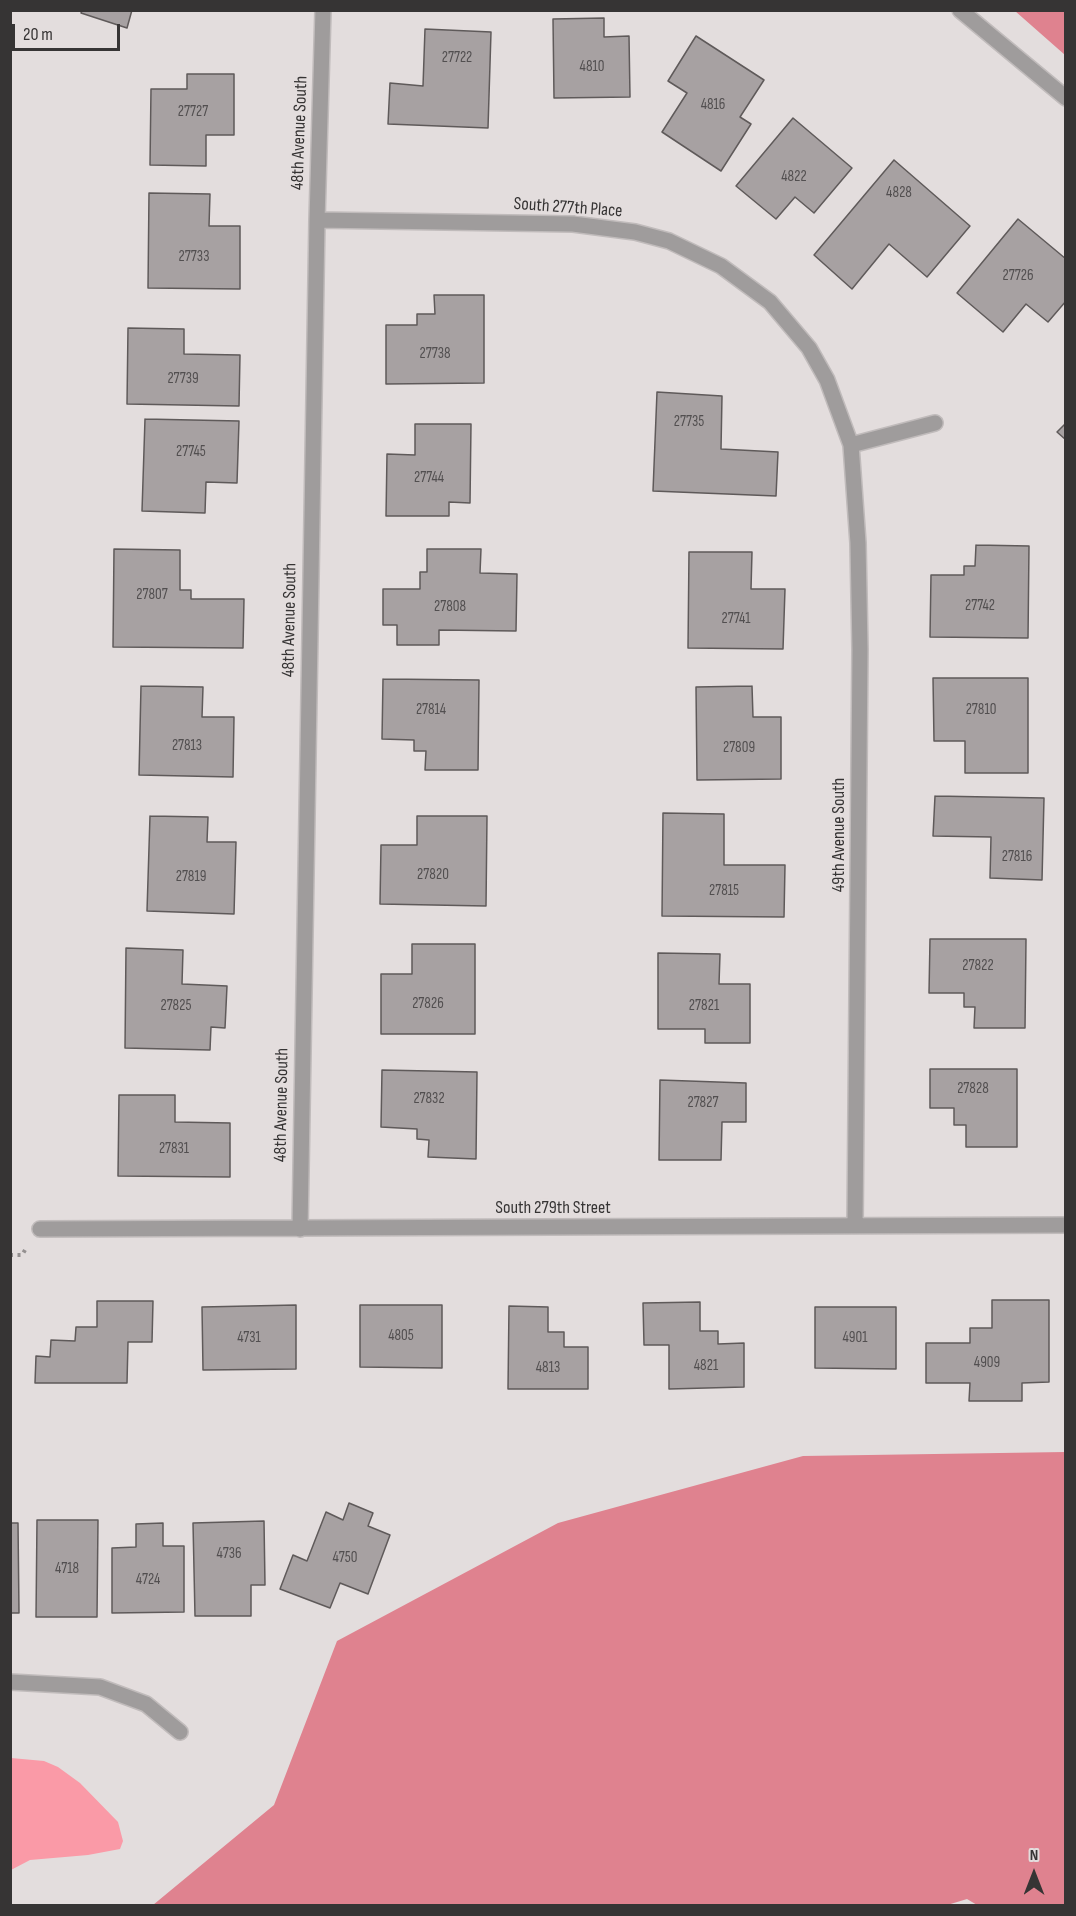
<!DOCTYPE html>
<html>
<head>
<meta charset="utf-8">
<style>
	body { margin:0 }
	#map { position:relative; width:1076px; height:1916px; overflow:hidden; background:#e3dddd; font-family:"Sofia Sans Condensed",sans-serif }
	canvas { display:block }
	.frame { position:absolute; inset:0; border:12px solid #363434; pointer-events:none }
	.north { position:absolute; left:1004px; top:1844px; width:60px; height:60px; -webkit-text-stroke:4px #e3dddd; paint-order:stroke; rotate:0deg; font-size:16px; font-weight:700; line-height:24px; text-align:center; color:#363434 }
	.north::after { content:''; display:block; margin:auto; width:21px; height:27px; background:#363434; clip-path:polygon(50% 0,100% 100%,50% 72%,0 100%) }
	.scale { position:absolute; left:12px; top:24px; width:108px; height:27px; box-sizing:border-box; border:3px solid #363434; border-top:0; padding-left:8px; font-size:18px; line-height:21px; white-space:nowrap; color:#363434; -webkit-text-stroke:4px #e3dddd; paint-order:stroke }
</style>
</head>
<body>
<div id="map">
<canvas width="1076" height="1916"></canvas>
<div class="frame"></div>
<div class="north">N</div>
<div class="scale">20 m</div>
</div>
<script>
const context = document.querySelector('canvas').getContext('2d');
context.lineJoin = 'round';
function fillPath(path, color) { context.fillStyle = color; context.fill(path, 'evenodd'); }
const toPath = rows => new Path2D(rows.map(r => 'M' + r).join(''));
function trace(path, color, width, dash) { context.strokeStyle = color; context.lineWidth = width; context.lineCap = dash ? 'butt' : 'round'; context.setLineDash(dash || []); context.stroke(path); }
function label(font, color, halo, rows, align = 'center') {
  context.font = font + ' "Sofia Sans Condensed",sans-serif'; context.lineWidth = 4.5; context.setLineDash([]); context.textBaseline = 'middle'; context.strokeStyle = halo; context.fillStyle = color; for (const [text, x, y, turn = 0] of rows) {
    context.save(); context.translate(x, y); context.rotate((+turn || 0) * Math.PI / 180); context.textAlign = isNaN(turn) ? turn : align; if (halo) context.strokeText(text, 0, 0); context.fillText(text, 0, 0); context.restore();
  }
}
fillPath(toPath([
	[1015,11,1065,11,1065,55],
	[1065,1452,1065,1905,977,1905,967,1899,944,1906,153,1905,274,1805,337,1641,558,1523,803,1456]
]), '#df828f');
fillPath(toPath([
	[11,1758,44,1761,58,1767,80,1783,118,1822,123,1841,120,1849,88,1855,30,1860,11,1870]
]), '#fa9aa7');
const building = toPath([
	[82,10,132,10,127,28,81,13,82,10],
	[604,18,604,37,629,36,630,97,554,98,553,19,604,18],
	[425,29,491,32,488,128,388,124,390,83,423,86,425,29],
	[696,36,764,80,740,117,751,124,721,171,662,132,687,93,668,81,696,36],
	[187,74,234,74,234,135,206,135,206,166,150,165,151,89,187,89,187,74],
	[793,118,852,168,814,213,795,197,776,219,736,186,793,118],
	[894,160,970,226,927,277,889,244,852,289,814,255,894,160],
	[149,193,210,194,209,226,240,226,240,289,148,288,149,193],
	[1018,219,1066,259,1066,301,1048,322,1026,304,1003,332,957,293,1018,219],
	[434,295,484,295,484,383,386,384,386,325,417,325,417,314,435,314,434,295],
	[128,328,184,329,184,354,240,355,239,406,127,404,128,328],
	[657,392,722,396,721,449,778,452,776,496,653,491,657,392],
	[145,419,239,421,237,483,206,482,205,513,142,511,145,419],
	[1066,423,1066,440,1057,432,1066,423],
	[415,424,471,424,470,503,449,502,449,516,386,516,387,454,415,455,415,424],
	[976,545,1029,546,1028,638,930,637,931,575,964,575,964,566,975,566,976,545],
	[114,549,180,550,180,590,191,590,191,599,244,599,243,648,113,647,114,549],
	[427,549,481,549,480,573,517,574,516,631,439,630,439,645,397,645,397,625,383,625,383,589,420,589,420,572,427,572,427,549],
	[689,552,752,552,751,589,785,589,783,649,688,648,689,552],
	[933,678,1028,678,1028,773,965,773,965,741,934,741,933,678],
	[383,679,479,680,478,770,425,770,426,751,414,751,414,740,382,739,383,679],
	[141,686,203,687,202,717,234,717,233,777,139,775,141,686],
	[752,686,753,717,781,717,781,779,697,780,696,687,752,686],
	[935,796,1044,798,1042,880,990,878,991,837,933,836,935,796],
	[663,813,724,814,724,865,785,865,784,917,662,916,663,813],
	[150,816,208,817,207,842,236,842,234,914,147,911,150,816],
	[417,816,487,816,486,906,380,904,381,845,417,845,417,816],
	[930,939,1026,939,1025,1028,974,1028,975,1007,964,1007,964,993,929,993,930,939],
	[412,944,475,944,475,1034,381,1034,381,974,412,974,412,944],
	[126,948,183,950,182,984,227,986,225,1028,211,1027,210,1050,125,1048,126,948],
	[658,953,720,954,719,984,750,984,750,1043,705,1043,705,1029,658,1029,658,953],
	[930,1069,1017,1069,1017,1147,966,1147,966,1125,954,1125,954,1108,930,1108,930,1069],
	[382,1070,477,1072,476,1159,428,1157,429,1140,417,1139,417,1129,381,1127,382,1070],
	[660,1080,746,1083,746,1122,722,1122,721,1160,659,1160,660,1080],
	[119,1095,175,1095,175,1122,230,1123,230,1177,118,1176,119,1095],
	[992,1300,1049,1300,1049,1382,1022,1383,1022,1401,969,1401,970,1383,926,1383,926,1343,970,1343,970,1328,992,1328,992,1300],
	[97,1301,153,1301,152,1342,128,1342,127,1383,35,1383,36,1356,50,1357,51,1340,75,1341,76,1327,97,1327,97,1301],
	[700,1302,700,1331,718,1331,718,1344,744,1343,744,1387,669,1389,669,1345,644,1345,643,1303,700,1302],
	[296,1305,296,1369,203,1370,202,1307,296,1305],
	[360,1305,442,1305,442,1368,360,1367,360,1305],
	[509,1306,548,1307,548,1332,564,1332,564,1347,588,1347,588,1389,508,1389,509,1306],
	[815,1307,896,1307,896,1369,815,1368,815,1307],
	[349,1503,373,1513,368,1526,390,1535,368,1594,340,1583,330,1608,280,1589,293,1555,307,1561,326,1512,343,1520,349,1503],
	[37,1520,98,1520,97,1617,36,1617,37,1520],
	[264,1521,265,1585,251,1585,251,1616,195,1616,193,1523,264,1521],
	[10,1523,18,1523,19,1613,10,1613,10,1523],
	[163,1523,163,1546,184,1546,184,1612,112,1613,112,1548,136,1547,136,1524,163,1523]
]);
fillPath(building, '#a7a1a2');
trace(building, '#5f5a5a', 1.5);
const minor = toPath([
	[960,10,1066,98],
	[317,220,573,224,635,232,669,241,721,266,770,302,809,348,827,380,851,445,858,543,860,650,855,1225],
	[851,445,935,423],
	[40,1229,1066,1225],
	[300,1229,317,220,323,10],
	[10,1682,100,1687,146,1704,180,1732]
]);
trace(minor, '#c0bbbb', 18);
trace(toPath([
	[10,1255,22,1255,25,1250]
]), '#949090', 4, [3, 4.5]);
trace(minor, '#9f9c9c', 15);
label('15px', '#524f50', null, [
	["27722",457,58],
	["4810",592,67],
	["4816",713,105],
	["27727",193,112],
	["4822",794,177],
	["4828",899,193],
	["27733",194,257],
	["27726",1018,276],
	["27738",435,354],
	["27739",183,379],
	["27735",689,422],
	["27745",191,452],
	["27744",429,478],
	["27807",152,595],
	["27742",980,606],
	["27808",450,607],
	["27741",736,619],
	["27814",431,710],
	["27810",981,710],
	["27813",187,746],
	["27809",739,748],
	["27816",1017,857],
	["27820",433,875],
	["27819",191,877],
	["27815",724,891],
	["27822",978,966],
	["27826",428,1004],
	["27825",176,1006],
	["27821",704,1006],
	["27828",973,1089],
	["27832",429,1099],
	["27827",703,1103],
	["27831",174,1149],
	["4805",401,1336],
	["4731",249,1338],
	["4901",855,1338],
	["4909",987,1363],
	["4821",706,1366],
	["4813",548,1368],
	["4736",229,1554],
	["4750",345,1558],
	["4718",67,1569],
	["4724",148,1580]
]);
label('18px', '#363434', '#e3dddd', [
	["48th Avenue South",300,133,-88],
	["South 277th Place",568,208,4],
	["48th Avenue South",290,620,-89],
	["49th Avenue South",839,835,-90],
	["48th Avenue South",282,1105,-89],
	["South 279th Street",553,1208]
]);
</script>
</body>
</html>
